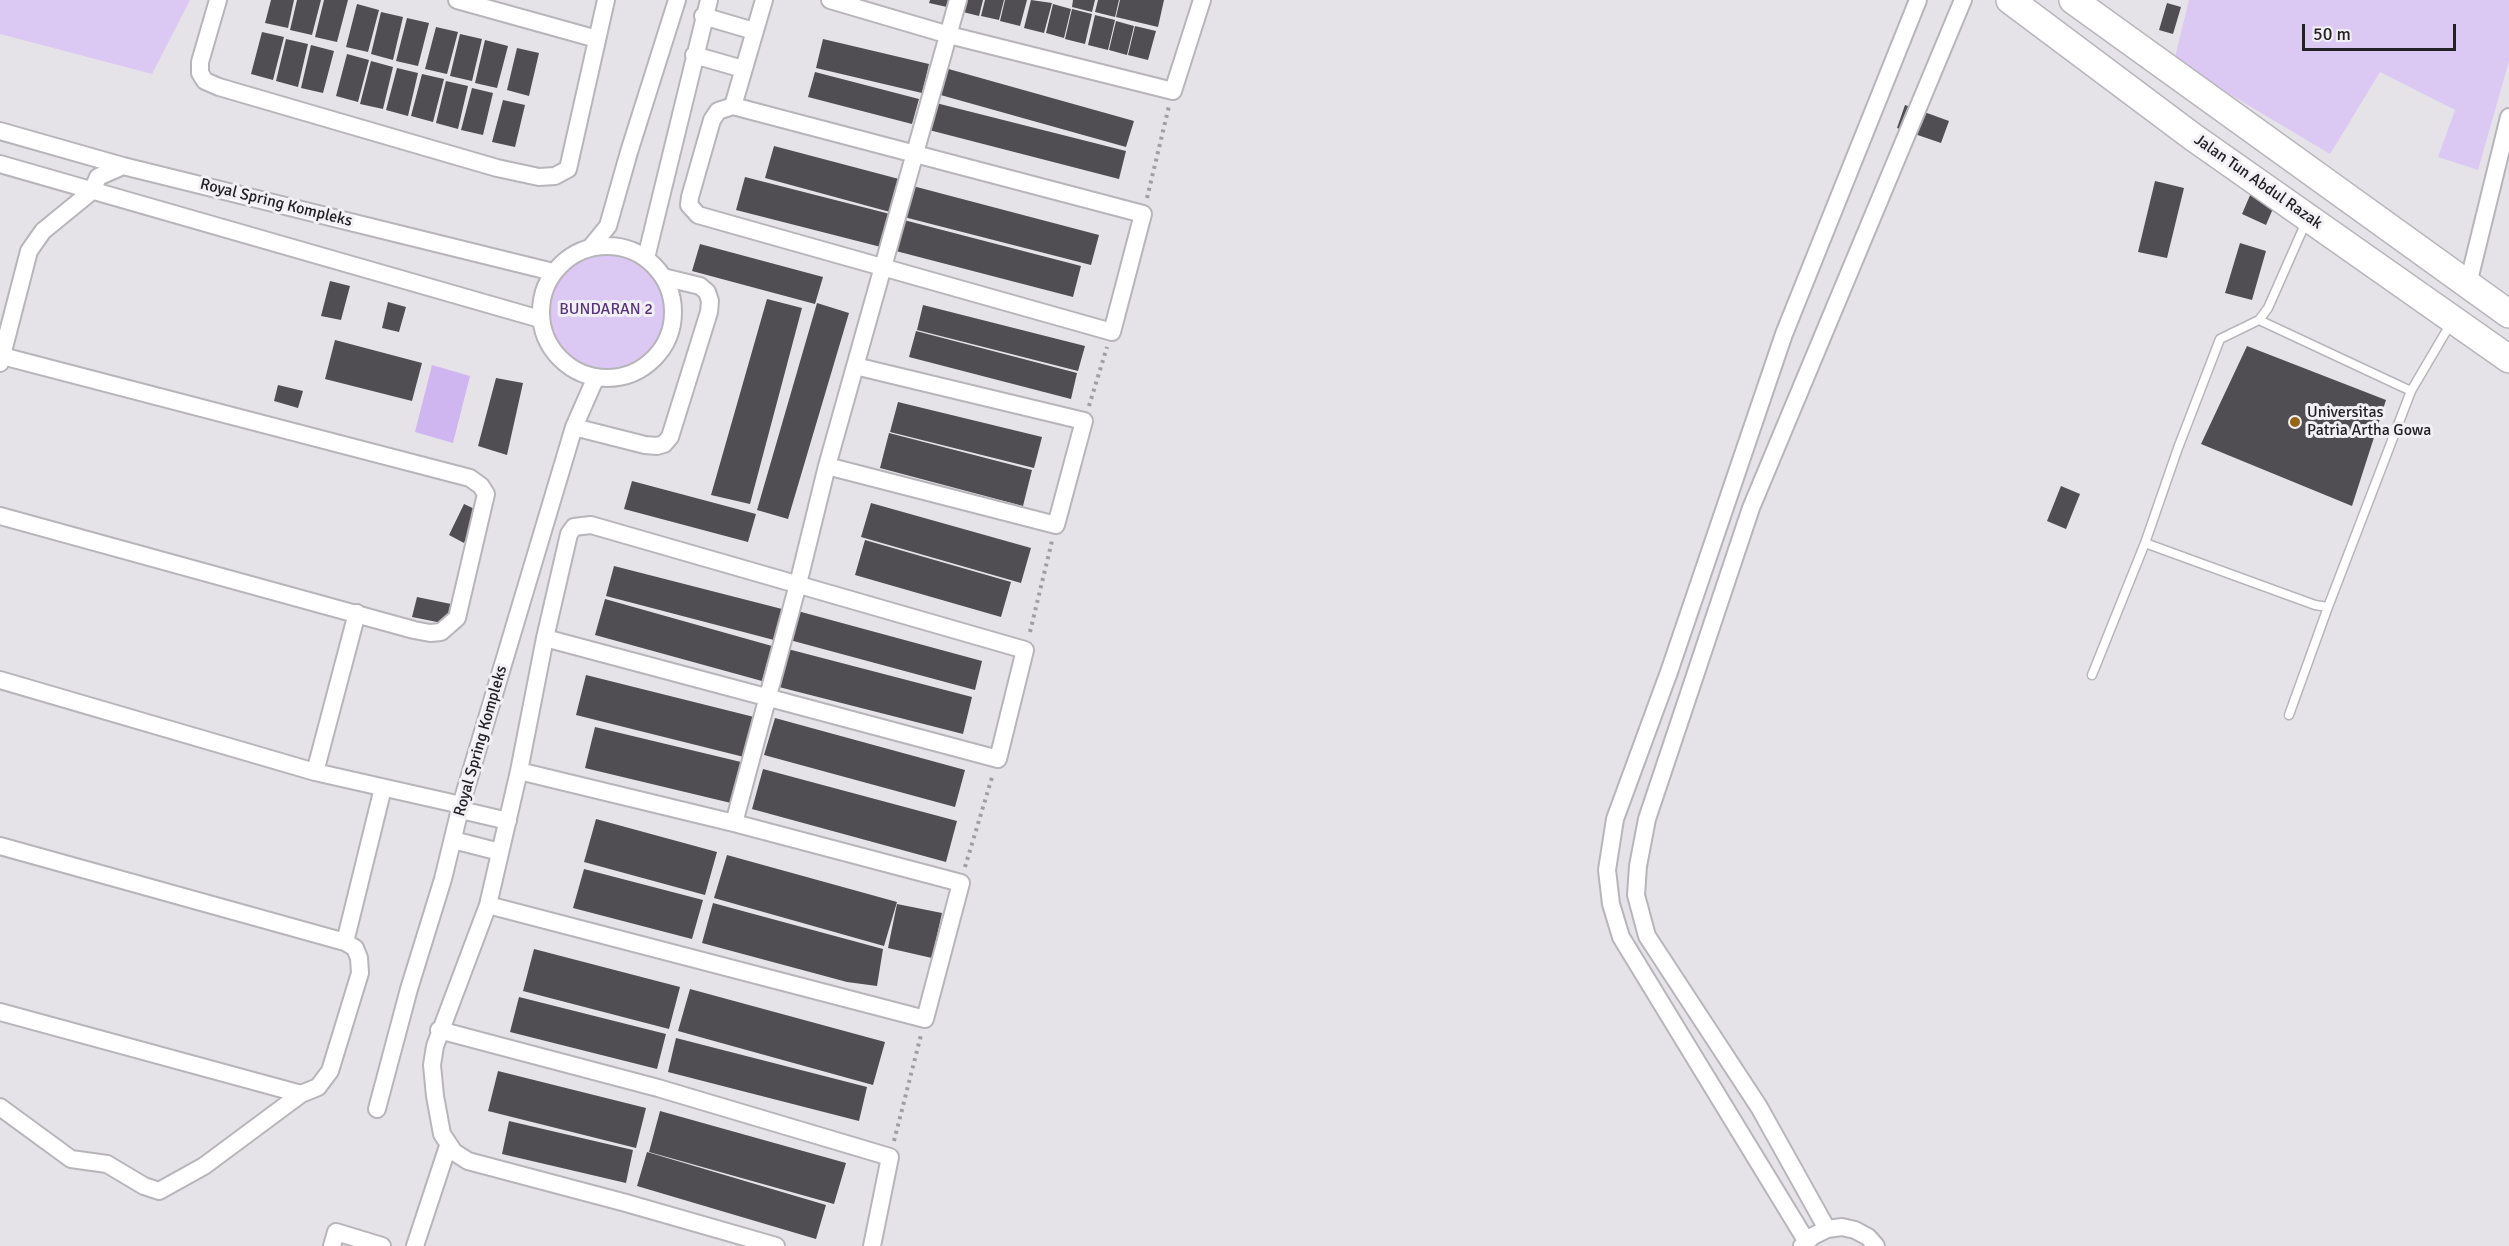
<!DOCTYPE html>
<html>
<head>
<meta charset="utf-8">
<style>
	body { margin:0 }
	#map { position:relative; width:2509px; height:1246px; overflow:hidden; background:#e5e3e8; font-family:Signika,sans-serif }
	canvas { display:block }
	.scale { position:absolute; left:2302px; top:24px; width:154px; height:27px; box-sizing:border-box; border:3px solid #222123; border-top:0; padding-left:8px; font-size:18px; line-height:21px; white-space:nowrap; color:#222123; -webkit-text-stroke:4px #f2f0f5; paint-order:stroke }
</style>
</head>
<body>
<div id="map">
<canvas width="2509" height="1246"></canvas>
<div class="scale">50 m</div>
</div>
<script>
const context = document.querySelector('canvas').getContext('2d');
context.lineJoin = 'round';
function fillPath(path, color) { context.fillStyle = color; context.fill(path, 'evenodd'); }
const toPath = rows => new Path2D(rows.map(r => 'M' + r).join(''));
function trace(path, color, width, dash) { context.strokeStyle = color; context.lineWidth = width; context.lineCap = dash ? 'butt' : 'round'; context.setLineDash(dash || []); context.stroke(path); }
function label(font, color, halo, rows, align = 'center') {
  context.font = font + ' Signika,sans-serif'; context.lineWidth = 6; context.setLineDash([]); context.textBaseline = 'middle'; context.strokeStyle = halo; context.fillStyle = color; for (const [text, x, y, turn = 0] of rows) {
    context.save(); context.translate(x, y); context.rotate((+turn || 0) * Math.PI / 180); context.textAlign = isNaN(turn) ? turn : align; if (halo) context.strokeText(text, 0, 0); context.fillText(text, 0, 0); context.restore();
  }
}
fillPath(toPath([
	[0,0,190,0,152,74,0,34],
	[2189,0,2509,0,2509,61,2478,170,2438,157,2455,110,2380,72,2330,154,2174,61],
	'547 313a60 60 0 1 1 120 0a60 60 0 1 1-120 0Z'
]), '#dbc9f3');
fillPath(toPath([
	[432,365,470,376,453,443,415,432]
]), '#d0b6f1');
fillPath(toPath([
	[271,0,294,0,288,28,265,23],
	[297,0,321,0,312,35,290,30],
	[324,0,348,0,337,42,315,37],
	[930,0,949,0,947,7,929,3],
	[962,0,983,0,979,16,959,11],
	[985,0,1004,0,999,20,981,16],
	[1005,0,1027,0,1020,26,1000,21],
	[1031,0,1052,3,1044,33,1024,28],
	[1073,0,1095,0,1092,12,1072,7],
	[1098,0,1119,0,1115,17,1095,12],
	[1120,0,1164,0,1158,27,1116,17],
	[2167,3,2181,7,2173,34,2159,30],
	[357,4,379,10,368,52,346,47],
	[1053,4,1071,9,1064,38,1046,33],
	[1072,9,1092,14,1085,44,1065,39],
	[381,12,403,17,393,60,371,54],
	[1095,15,1115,20,1108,50,1088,45],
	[407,18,429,23,418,66,396,61],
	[1116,21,1134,26,1127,55,1109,50],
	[1135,26,1156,31,1148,60,1128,55],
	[436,27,458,32,447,74,425,69],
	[262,32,284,37,273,80,251,74],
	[460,34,482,39,472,81,450,76],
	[286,39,308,44,298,87,276,81],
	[823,39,929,64,922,93,816,68],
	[485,40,508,46,497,88,475,83],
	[311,45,334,51,323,93,301,88],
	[517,48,539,53,529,96,507,90],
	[347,54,369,60,358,102,336,96],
	[371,61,393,67,383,109,360,104],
	[397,68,418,73,408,116,386,110],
	[945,68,1134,121,1126,147,937,94],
	[815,72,919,99,912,124,808,97],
	[422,74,444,79,433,122,411,116],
	[446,81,468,86,458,129,436,123],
	[472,88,493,93,483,135,461,130],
	[503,100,525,105,515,147,492,142],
	[936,103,1126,151,1119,179,929,130],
	[1905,105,1949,121,1941,143,1897,128],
	[774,146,899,179,890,212,765,178],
	[745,177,890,214,881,247,736,210],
	[2155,181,2184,188,2167,258,2138,252],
	[909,185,1099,235,1091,265,900,216],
	[2251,193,2275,204,2266,225,2242,214],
	[900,219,1081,266,1073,297,892,250],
	[2240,243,2266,251,2252,300,2225,293],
	[700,244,823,277,815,304,692,271],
	[330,281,350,286,341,320,321,316],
	[767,299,802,308,750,504,711,495],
	[388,302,406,307,399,332,382,328],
	[817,303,849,313,788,519,757,510],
	[923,305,1085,346,1078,371,917,330],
	[916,331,1077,373,1071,399,909,357],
	[335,340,422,363,412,401,325,379],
	[2247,346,2386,400,2352,506,2201,444],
	[496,378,523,383,507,455,478,446],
	[278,385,303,391,298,408,274,401],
	[898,402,1042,437,1034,468,890,432],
	[889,433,1032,470,1023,506,880,468],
	[632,481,756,514,748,542,624,509],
	[2061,486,2080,494,2066,529,2047,521],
	[871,503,1031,548,1021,583,861,537],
	[464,504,479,511,464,543,449,535],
	[865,540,1011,582,1001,617,855,575],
	[614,566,782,609,774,640,606,596],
	[417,597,451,604,447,624,412,617],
	[605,599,772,646,762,681,595,635],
	[794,610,982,661,975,690,786,639],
	[784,648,972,697,963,734,775,686],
	[586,675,754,717,744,757,576,715],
	[775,718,965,770,955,807,764,755],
	[595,727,741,762,731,803,585,768],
	[763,769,957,821,946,862,752,809],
	[596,819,717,852,705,895,584,862],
	[727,855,897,902,884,946,714,898],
	[584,869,703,900,692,939,573,908],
	[713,903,883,949,877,986,847,982,702,943],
	[897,904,942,913,932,958,888,948],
	[534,949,680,987,669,1029,523,991],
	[690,989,885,1042,873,1085,678,1031],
	[519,997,666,1034,657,1069,510,1032],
	[676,1038,867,1087,859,1121,668,1072],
	[498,1071,646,1108,636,1148,488,1111],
	[660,1111,846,1163,834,1204,649,1152],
	[509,1121,633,1150,626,1183,502,1154],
	[647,1152,826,1205,816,1239,637,1186]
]), '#504e53');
const lane = toPath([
	[2306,222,2268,308,2259,320,2411,391,2451,323],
	[2259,320,2220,339,2178,448,2145,543,2315,605,2328,607,2411,391],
	[2092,675,2145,543],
	[2289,715,2328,607]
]);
const street = toPath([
	[218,0,200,62,200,73,205,81,219,87,497,168,539,177,555,176,568,169,606,0],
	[457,0,597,39],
	[830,0,949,35,1173,91,1202,0],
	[703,16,754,31],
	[694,55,743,69],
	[733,106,1143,214,1112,332,698,215,689,205,690,197,712,120,718,111,733,106],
	[733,106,764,0],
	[0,131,123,166,553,272],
	[0,164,540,319],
	'541 312a66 66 0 1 1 132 0a66 66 0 1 1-132 0Z',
	[590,248,608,226,629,152,677,0],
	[646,258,709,0],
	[2468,284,2509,117],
	[0,363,29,251,43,231,92,191,98,177,123,166],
	[574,427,645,445,657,446,664,444,670,437,709,312,710,301,707,292,700,286,663,277],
	[827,466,1056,525,1084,421,855,366],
	[0,516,414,630,430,633,441,632,457,618,486,494,481,486,470,478,2,356],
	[545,638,998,759,1025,650,591,525,574,527,569,534,545,638,519,771,488,905,435,1046,432,1065,435,1096,442,1134,454,1152,468,1161,626,1203,776,1246],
	[0,680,315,772,461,805],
	[315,772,357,613],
	[461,810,508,821],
	[734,823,798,584,827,466,958,0],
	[453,840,500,852],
	[0,846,345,942,355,948,359,958,360,973,330,1071,318,1087,301,1094,0,1012],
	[488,905,925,1019,961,883,734,823,519,771],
	[345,942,383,788],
	[439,1030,658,1088,890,1157,872,1246],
	[0,1107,71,1159,107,1164,144,1186,159,1191,204,1166,301,1094],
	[377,1109,409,989,443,879,461,805,574,427,596,377],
	[1827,1229,1759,1107,1647,936,1636,895,1638,866,1647,819,1751,508,1963,0],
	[1807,1242,1621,937,1611,904,1607,870,1615,819,1669,672,1784,334,1918,0],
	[332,1246,336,1232,382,1246],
	[415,1246,448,1146],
	[1802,1246,1813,1236,1827,1229,1842,1227,1855,1230,1868,1237,1876,1246]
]);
const primary = toPath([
	[2010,0,2193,137,2509,359],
	[2073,0,2509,314]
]);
trace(lane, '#b7b5ba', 11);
trace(street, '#b7b5ba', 20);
trace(primary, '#b7b5ba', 30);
trace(toPath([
	[1147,198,1169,106],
	[1089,406,1107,347],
	[1030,632,1052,541],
	[965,867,993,774],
	[894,1141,921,1035]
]), '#9f9ea1', 4, [3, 4.5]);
trace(lane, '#fff', 8);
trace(street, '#fff', 16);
trace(primary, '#fff', 27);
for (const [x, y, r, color] of [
	[2295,422,6,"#956714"]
]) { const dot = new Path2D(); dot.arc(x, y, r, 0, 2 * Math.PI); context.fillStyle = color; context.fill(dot); trace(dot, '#f2f0f5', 2); }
label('16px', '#222123', '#f2f0f5', [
	["Jalan Tun Abdul Razak",2258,182,35],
	["Royal Spring Kompleks",276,203,14],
	["Royal Spring Kompleks",481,741,-74]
]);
label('16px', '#58357b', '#f2f0f5', [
	["BUNDARAN 2",606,310]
]);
label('16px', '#222123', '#f2f0f5', [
	["Universitas",2307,413],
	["Patria Artha Gowa",2307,431]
], 'left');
</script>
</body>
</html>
